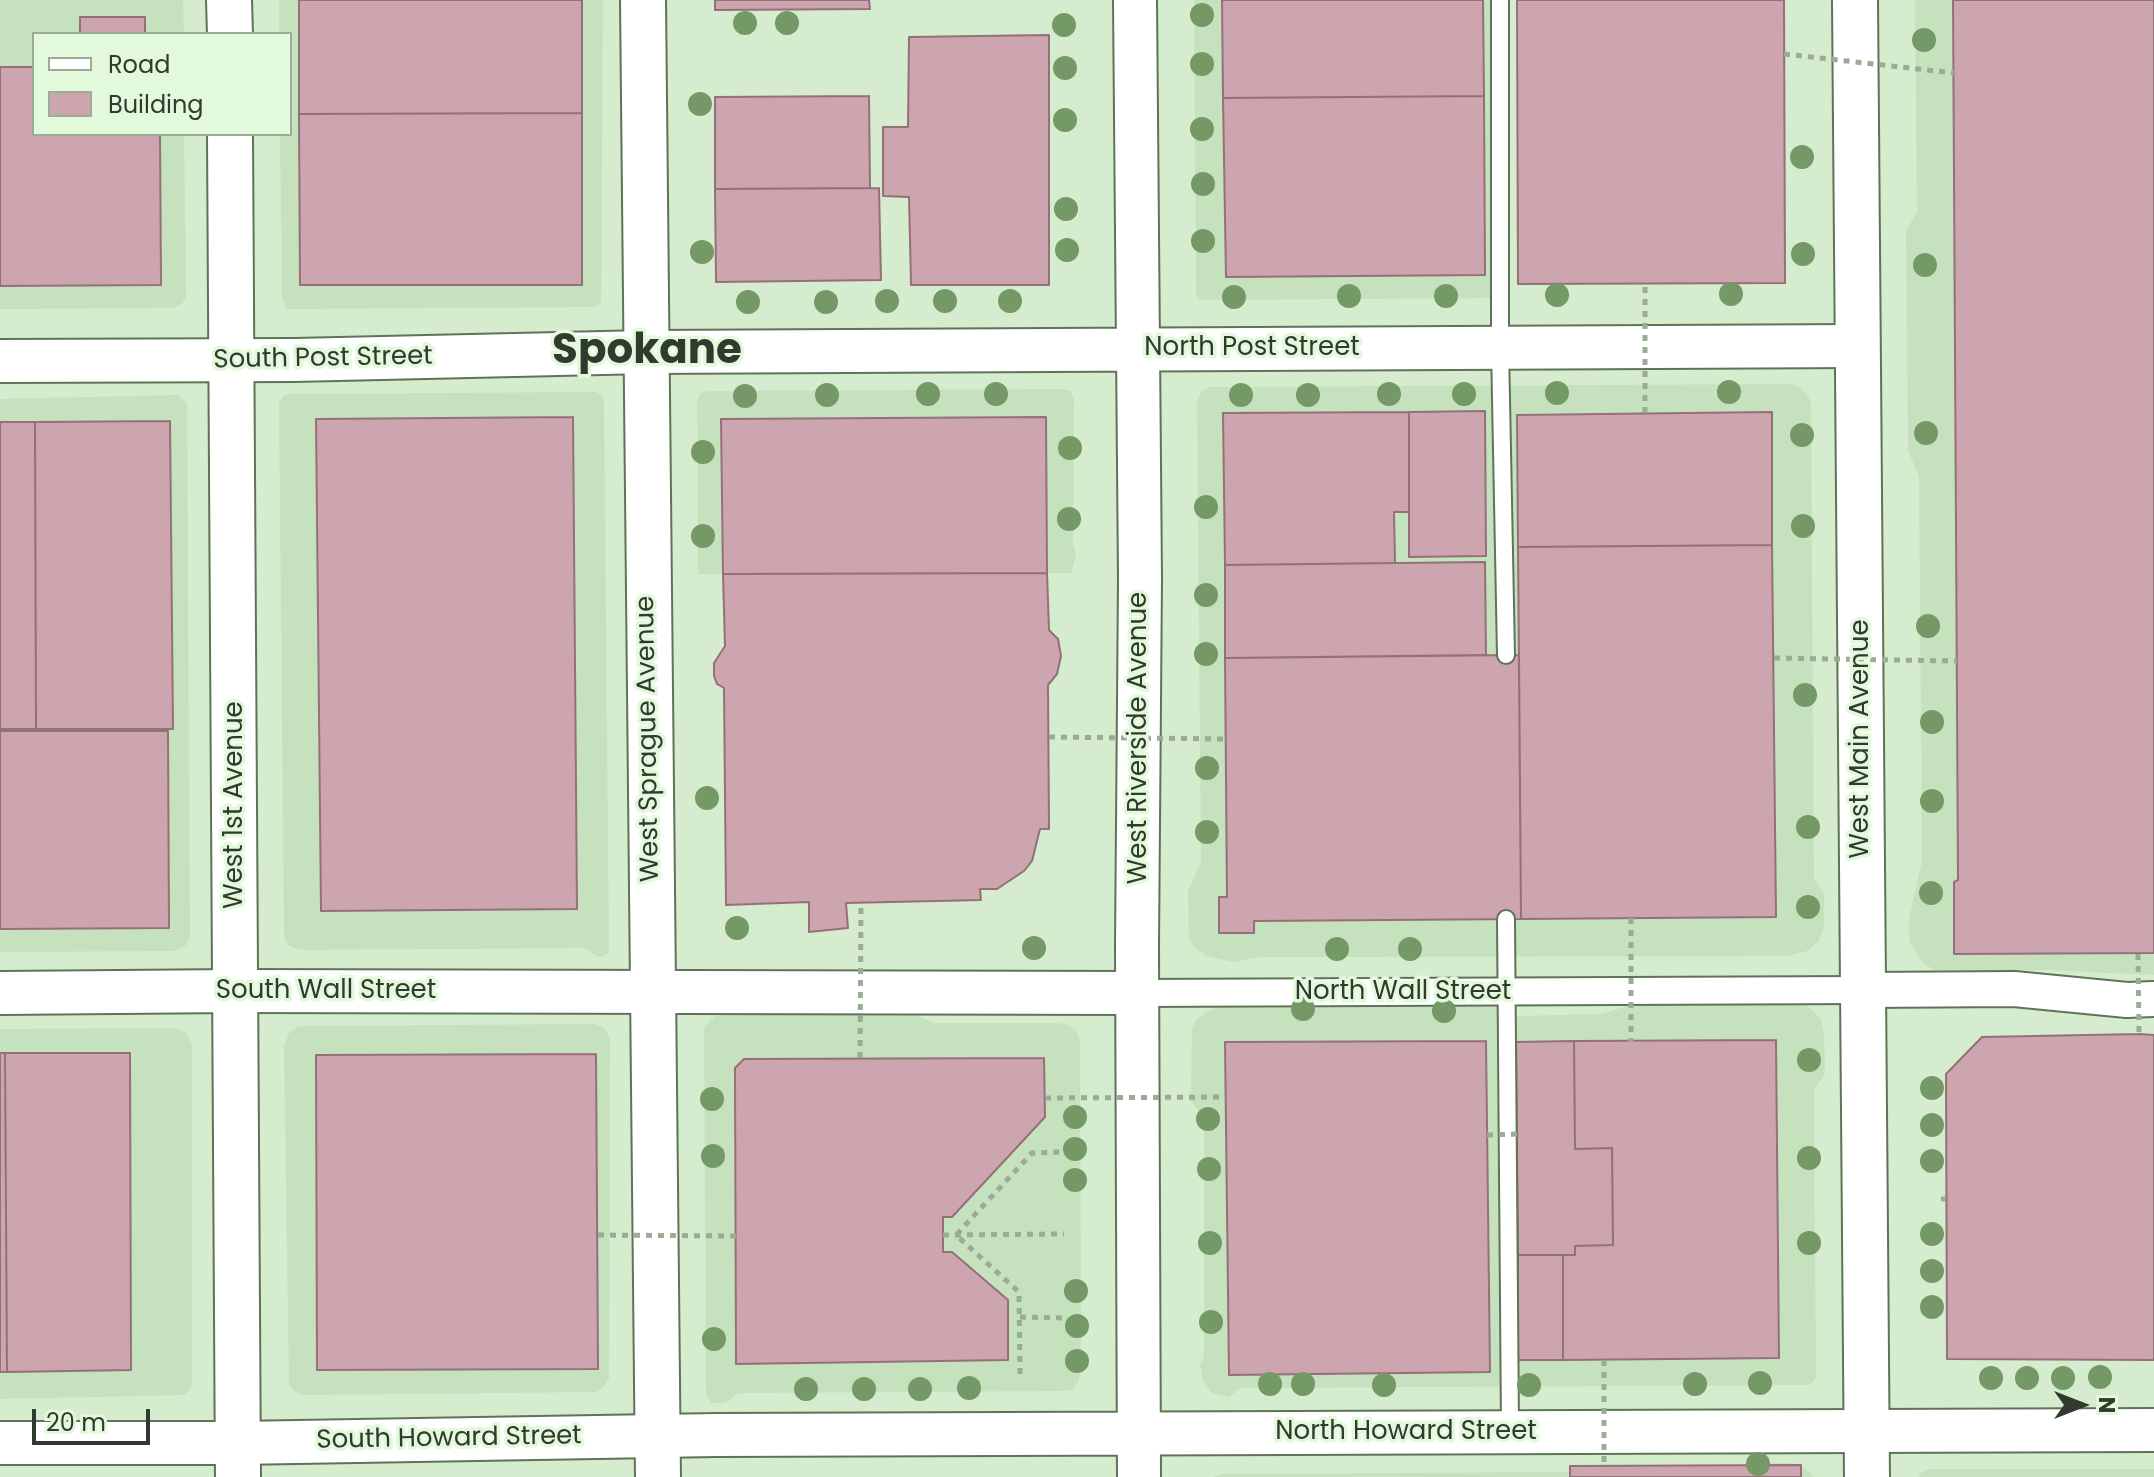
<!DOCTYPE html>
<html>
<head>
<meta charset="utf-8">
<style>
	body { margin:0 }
	#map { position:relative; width:2154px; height:1477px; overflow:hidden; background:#d5ecce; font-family:Poppins,sans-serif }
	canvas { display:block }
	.legend { position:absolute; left:32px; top:32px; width:260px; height:104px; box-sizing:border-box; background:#e3f9db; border:2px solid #9cad96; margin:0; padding:10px 14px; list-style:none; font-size:24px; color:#313a2e }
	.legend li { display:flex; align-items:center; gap:16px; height:40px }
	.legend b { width:40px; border:2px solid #9cad96 }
	.north { position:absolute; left:2042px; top:1365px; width:80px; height:80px; -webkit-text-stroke:6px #e3f9db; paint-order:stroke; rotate:90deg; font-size:22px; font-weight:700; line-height:32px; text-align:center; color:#313a2e }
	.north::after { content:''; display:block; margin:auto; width:28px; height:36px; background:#313a2e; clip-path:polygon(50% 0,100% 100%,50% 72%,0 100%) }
	.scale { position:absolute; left:32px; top:1409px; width:118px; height:36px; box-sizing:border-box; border:4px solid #313a2e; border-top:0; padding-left:10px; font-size:24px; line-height:28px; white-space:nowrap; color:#313a2e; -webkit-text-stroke:6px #e3f9db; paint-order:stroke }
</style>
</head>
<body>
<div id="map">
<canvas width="2154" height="1477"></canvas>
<ul class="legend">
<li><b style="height:10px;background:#fff"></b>Road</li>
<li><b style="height:22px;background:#cca5ae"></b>Building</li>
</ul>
<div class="north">N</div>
<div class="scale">20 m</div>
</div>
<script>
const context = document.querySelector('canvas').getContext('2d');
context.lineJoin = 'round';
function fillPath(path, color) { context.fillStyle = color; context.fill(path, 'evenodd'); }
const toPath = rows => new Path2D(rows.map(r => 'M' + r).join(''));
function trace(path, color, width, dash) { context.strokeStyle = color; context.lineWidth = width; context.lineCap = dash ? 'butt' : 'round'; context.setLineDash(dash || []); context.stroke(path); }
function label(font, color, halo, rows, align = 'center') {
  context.font = font + ' Poppins,sans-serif'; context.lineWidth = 7; context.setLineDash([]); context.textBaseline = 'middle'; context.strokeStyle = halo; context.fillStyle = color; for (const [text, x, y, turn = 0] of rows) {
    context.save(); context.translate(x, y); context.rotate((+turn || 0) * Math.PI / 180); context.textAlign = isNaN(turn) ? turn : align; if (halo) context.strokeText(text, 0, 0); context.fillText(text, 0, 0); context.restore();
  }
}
fillPath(toPath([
	[0,0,183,0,184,34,34,34,34,134,184,134,186,297,182,304,173,308,0,309],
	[279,0,603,0,601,303,594,307,287,309,282,299,280,134,290,134,290,34,279,34],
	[1194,0,1494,0,1495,298,1200,300,1196,295],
	[1915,0,2154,0,2154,975,2046,970,1935,970,1924,964,1909,941,1909,918,1922,861,1919,476,1908,451,1906,231,1917,212],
	[1790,384,1799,387,1807,394,1811,403,1814,879,1824,893,1824,926,1819,941,1807,951,1788,956,1262,957,1233,962,1206,956,1194,947,1189,936,1188,891,1201,862,1197,402,1202,391,1210,387],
	[1063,389,1071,391,1074,399,1073,544,1076,555,1071,573,698,574,697,401,700,394,707,391],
	[596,392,602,395,604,402,609,952,604,956,596,956,585,948,300,950,288,945,284,936,279,403,283,396,289,394],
	[178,395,187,403,190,936,186,945,175,951,0,952,0,399],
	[1480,1000,1519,1016,1602,1014,1646,1000,1799,1002,1813,1010,1821,1020,1824,1034,1825,1074,1814,1090,1816,1377,1813,1382,1808,1385,1240,1388,1229,1397,1212,1393,1203,1381,1200,1365,1204,1356,1204,1119,1191,1101,1192,1028,1196,1020,1206,1012,1225,1006],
	[912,1013,934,1023,1057,1023,1069,1025,1077,1032,1080,1042,1081,1371,1078,1383,1071,1390,1063,1391,743,1393,737,1394,725,1403,711,1403,706,1395,704,1027,715,1016,726,1014],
	[594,1024,604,1028,610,1038,609,1378,604,1387,596,1392,303,1395,294,1391,289,1385,284,1046,289,1033,299,1026],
	[176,1028,186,1033,192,1044,192,1387,184,1395,0,1399,0,1029],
	[1751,1463,1790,1463,1804,1467,1814,1477,1214,1477,1221,1474,1739,1471],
	[1929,1469,2154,1469,2154,1477,1919,1477,1921,1473]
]), '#c6e1bd');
const building = toPath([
	[299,0,582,0,582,113,299,114,299,0],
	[715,0,869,0,870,9,715,10,715,0],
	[1222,0,1483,0,1484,96,1223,98,1222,0],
	[1517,0,1784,0,1785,283,1518,284,1517,0],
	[1953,0,2154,0,2154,953,1954,954,1954,882,1958,880,1953,0],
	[80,17,145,17,145,34,80,34,80,17],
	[1049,35,1049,285,911,285,909,197,883,196,883,127,908,127,909,37,1049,35],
	[0,67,34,67,34,134,160,134,161,285,0,286,0,67],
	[869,96,870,188,715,189,715,97,869,96],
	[1484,96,1485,275,1226,277,1223,98,1484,96],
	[582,113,582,285,300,285,299,114,582,113],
	[879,188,881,280,716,282,715,189,879,188],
	[1485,411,1486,556,1409,557,1409,412,1485,411],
	[1409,412,1409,512,1394,512,1395,563,1225,565,1223,413,1409,412],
	[1772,412,1772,545,1518,547,1517,415,1772,412],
	[573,417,577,909,321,911,316,419,573,417],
	[1046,417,1047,573,723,574,721,419,1046,417],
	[170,421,173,729,36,729,35,422,170,421],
	[0,422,35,422,36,729,0,729,0,422],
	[1772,545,1776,917,1521,919,1518,547,1772,545],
	[1485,562,1486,655,1225,658,1225,565,1485,562],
	[1047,573,1049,630,1058,639,1061,656,1057,674,1048,685,1049,829,1040,829,1032,861,1024,871,997,889,980,889,981,900,846,903,848,928,809,932,809,902,726,905,724,688,717,684,714,676,714,663,725,646,723,574,1047,573],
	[1519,655,1521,919,1254,921,1254,933,1219,933,1219,897,1227,897,1225,658,1519,655],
	[0,731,168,731,169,928,0,929,0,731],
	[2139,1034,2154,1035,2154,1360,1947,1359,1946,1074,1982,1037,2139,1034],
	[1776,1040,1779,1358,1563,1360,1563,1255,1575,1255,1575,1246,1613,1245,1612,1148,1575,1149,1574,1041,1776,1040],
	[1486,1041,1490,1372,1229,1375,1225,1042,1486,1041],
	[1574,1041,1575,1149,1612,1148,1613,1245,1575,1246,1575,1255,1518,1255,1516,1042,1574,1041],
	[0,1053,5,1053,7,1372,0,1372,0,1053],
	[5,1053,130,1053,131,1370,7,1372,5,1053],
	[596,1054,598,1369,317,1370,316,1055,596,1054],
	[1044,1058,1045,1117,952,1217,943,1217,943,1252,952,1252,1008,1300,1008,1360,736,1364,735,1068,744,1059,1044,1058],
	[1518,1255,1563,1255,1563,1360,1518,1360,1518,1255],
	[1801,1465,1801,1477,1570,1477,1570,1466,1801,1465]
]);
fillPath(building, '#cca5ae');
trace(building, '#947079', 2);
const service = toPath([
	[1500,0,1500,347,1506,655],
	[1506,919,1510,1430]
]);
const pedestrian = toPath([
	[1137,993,1863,990]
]);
const minor = toPath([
	[1863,990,2014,989,2127,1000,2154,999]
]);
const tertiary = toPath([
	[1135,0,1140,579,1137,945,1139,1477],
	[0,361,294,360,647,352,1858,346],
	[0,993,236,991,1137,993],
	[0,1443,237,1443,717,1435,2154,1430]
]);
const secondary = toPath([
	[229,0,230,34],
	[643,0,658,1477],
	[1855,0,1867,1477],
	[230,134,238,1477]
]);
trace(service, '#5f7358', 20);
trace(pedestrian, '#5f7358', 30);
trace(minor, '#5f7358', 38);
trace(tertiary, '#5f7358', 46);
trace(secondary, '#5f7358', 48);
trace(toPath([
	[1941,1199,1946,1199],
	[943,1235,1064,1234],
	[1020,1317,1065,1318],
	[1020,1374,1019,1292,956,1235,1032,1153,1063,1152]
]), '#9aac95', 5, [6, 6]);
trace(service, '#fff', 16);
trace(pedestrian, '#fff', 26);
trace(minor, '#fff', 34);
trace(tertiary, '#fff', 42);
trace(secondary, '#fff', 44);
trace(toPath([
	[1784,54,1954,73],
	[1645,413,1645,283],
	[1774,658,1957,661],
	[1049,737,1227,739],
	[1631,918,1631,1042],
	[2138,954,2139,1034],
	[860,1058,861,903],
	[1045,1098,1225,1097],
	[1487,1135,1517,1134],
	[598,1235,736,1236],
	[1604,1360,1604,1466]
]), '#9aac95', 5, [6, 6]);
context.fillStyle = '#759966';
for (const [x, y] of [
	[1202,15],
	[745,23],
	[787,23],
	[1064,25],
	[1924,40],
	[1202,64],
	[1065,68],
	[700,104],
	[1065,120],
	[1202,129],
	[1802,157],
	[1203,184],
	[1066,209],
	[1203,241],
	[1067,250],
	[702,252],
	[1803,254],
	[1925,265],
	[1731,294],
	[1557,295],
	[1349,296],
	[1446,296],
	[1234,297],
	[887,301],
	[945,301],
	[1010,301],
	[748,302],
	[826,302],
	[1729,392],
	[1557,393],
	[928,394],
	[996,394],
	[1389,394],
	[1464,394],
	[827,395],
	[1241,395],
	[1308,395],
	[745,396],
	[1926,433],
	[1802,435],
	[1070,448],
	[703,452],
	[1206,507],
	[1069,519],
	[1803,526],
	[703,536],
	[1206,595],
	[1928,626],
	[1206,654],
	[1805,695],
	[1932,722],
	[1207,768],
	[707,798],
	[1932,801],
	[1808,827],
	[1207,832],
	[1931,893],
	[1808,907],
	[737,928],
	[1034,948],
	[1337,949],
	[1410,949],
	[1303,1009],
	[1444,1011],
	[1809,1060],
	[1932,1088],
	[712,1099],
	[1075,1117],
	[1208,1119],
	[1932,1125],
	[1075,1149],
	[713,1156],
	[1809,1158],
	[1932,1161],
	[1209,1169],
	[1075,1180],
	[1932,1234],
	[1210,1243],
	[1809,1243],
	[1932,1271],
	[1076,1291],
	[1932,1307],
	[1211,1322],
	[1077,1326],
	[714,1339],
	[1077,1361],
	[2100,1377],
	[1991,1378],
	[2027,1378],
	[2063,1378],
	[1760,1383],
	[1270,1384],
	[1303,1384],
	[1695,1384],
	[1384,1385],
	[1529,1385],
	[969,1388],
	[806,1389],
	[864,1389],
	[920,1389],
	[1758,1464]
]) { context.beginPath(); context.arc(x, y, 12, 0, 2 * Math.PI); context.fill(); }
label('26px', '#313a2e', '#e3f9db', [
	["North Post Street",1252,348],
	["South Post Street",323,359,-1],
	["West Riverside Avenue",1139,738,-90],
	["West Sprague Avenue",649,739,-91],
	["West Main Avenue",1861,739,-90],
	["West 1st Avenue",235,805,-90],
	["South Wall Street",326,991],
	["North Wall Street",1403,992],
	["North Howard Street",1406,1432],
	["South Howard Street",449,1439,-1]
]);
label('bold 42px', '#313a2e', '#e3f9db', [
	["Spokane",647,352]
]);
</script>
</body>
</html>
